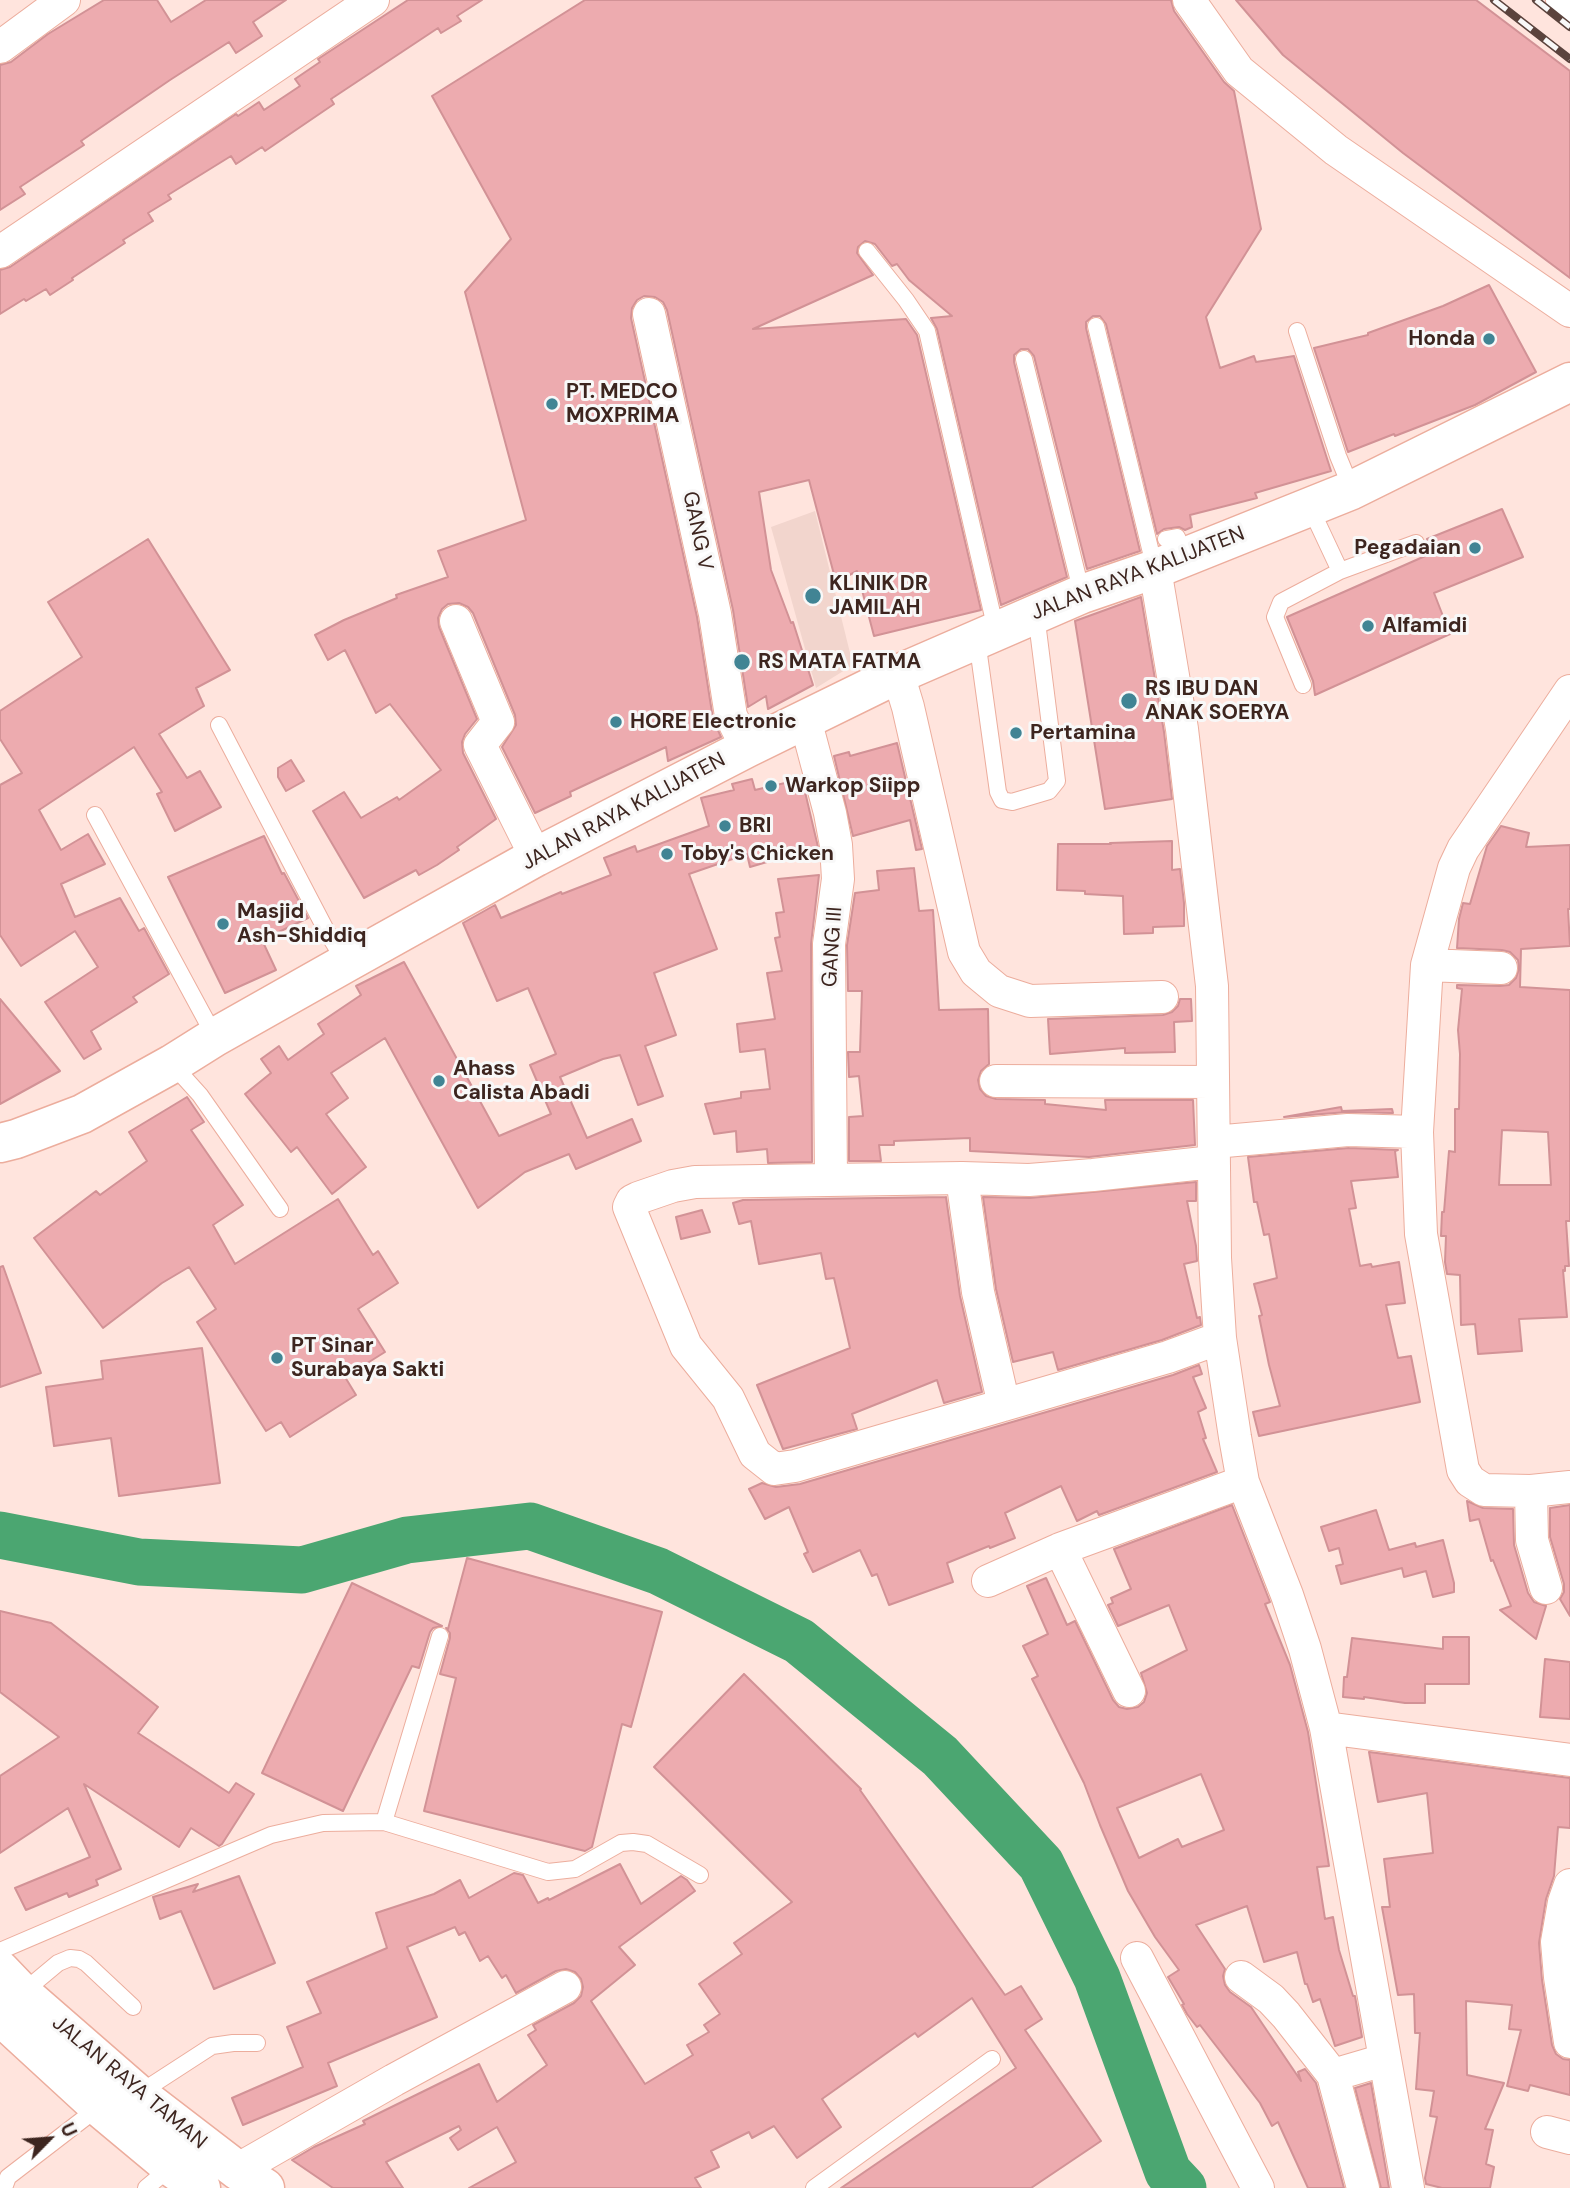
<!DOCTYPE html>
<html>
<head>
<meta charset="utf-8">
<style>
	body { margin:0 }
	#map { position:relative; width:1570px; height:2188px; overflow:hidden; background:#ffe4dd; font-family:"DM Sans",sans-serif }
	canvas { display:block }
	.north { position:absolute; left:14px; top:2104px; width:70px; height:70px; -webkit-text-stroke:5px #f8f8f8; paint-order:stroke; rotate:65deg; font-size:19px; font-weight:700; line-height:28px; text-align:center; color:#3d251f }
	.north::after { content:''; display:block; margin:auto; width:24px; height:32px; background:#3d251f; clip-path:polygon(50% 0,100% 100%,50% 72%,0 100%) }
</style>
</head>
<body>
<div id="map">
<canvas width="1570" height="2188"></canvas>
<div class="north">U</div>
</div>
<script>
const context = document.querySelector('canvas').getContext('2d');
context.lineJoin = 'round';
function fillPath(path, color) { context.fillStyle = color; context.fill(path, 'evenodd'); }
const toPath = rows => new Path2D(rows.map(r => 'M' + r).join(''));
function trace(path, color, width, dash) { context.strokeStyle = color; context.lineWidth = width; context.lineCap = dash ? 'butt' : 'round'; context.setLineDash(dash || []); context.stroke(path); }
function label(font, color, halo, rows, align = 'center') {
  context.font = font + ' "DM Sans",sans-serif'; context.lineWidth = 6; context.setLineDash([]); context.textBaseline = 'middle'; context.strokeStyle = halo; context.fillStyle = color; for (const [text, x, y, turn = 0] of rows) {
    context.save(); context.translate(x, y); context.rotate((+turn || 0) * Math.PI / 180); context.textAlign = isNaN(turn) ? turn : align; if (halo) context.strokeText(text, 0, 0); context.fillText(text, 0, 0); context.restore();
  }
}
fillPath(toPath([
	[815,511,853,665,816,688,771,527]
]), '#f2d5cd');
trace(toPath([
	[0,1535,139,1562,302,1570,407,1540,530,1526,658,1571,799,1641,940,1756,1041,1864,1097,1978,1168,2172,1183,2188]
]), '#4ba671', 47);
const building = toPath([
	[104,0,157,0,171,22,206,0,286,0,253,22,262,36,236,53,229,42,170,80,81,141,84,145,20,187,25,194,0,210,0,65,11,62,48,34,104,0],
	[408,0,482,0,457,16,461,21,441,33,438,28,331,99,334,104,265,151,262,147,236,164,231,156,168,195,171,199,148,213,153,221,123,240,125,243,72,278,73,280,50,295,46,289,26,301,24,299,0,314,0,270,10,267,236,114,238,116,259,102,264,110,300,86,295,79,320,62,318,59,408,0],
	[585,0,1171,0,1174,11,1224,82,1234,91,1261,229,1206,317,1220,368,1254,356,1256,362,1294,356,1331,471,1255,493,1257,498,1190,515,1192,527,1185,530,1179,527,1164,529,1157,534,1106,324,1100,316,1093,316,1086,322,1086,328,1140,551,1087,569,1034,356,1028,349,1021,349,1014,355,1014,362,1067,577,1001,605,937,329,931,318,952,316,909,280,897,264,892,266,875,244,865,241,858,247,857,253,873,275,753,329,906,319,917,335,981,610,874,636,857,571,836,582,809,480,759,492,771,570,791,623,793,622,813,685,768,709,766,696,748,707,733,610,667,310,663,302,655,297,644,296,637,300,632,308,631,318,697,617,713,719,721,737,668,761,666,747,570,792,571,796,535,813,502,747,516,725,515,715,473,613,468,607,459,603,448,604,442,609,438,618,439,627,477,719,465,734,462,742,463,753,496,819,457,847,459,850,437,865,419,875,416,870,364,898,313,811,344,792,361,818,397,797,399,800,441,770,390,704,376,713,345,650,328,660,315,635,344,620,397,598,396,595,448,577,438,551,526,520,465,292,511,239,432,96,585,0],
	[1236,0,1476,0,1570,71,1570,278,1403,153,1283,55,1236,0],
	[1489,285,1536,372,1475,405,1395,436,1394,434,1348,452,1314,348,1368,335,1368,333,1443,306,1489,285],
	[1502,509,1523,557,1434,593,1450,634,1315,695,1313,681,1287,617,1432,553,1427,539,1502,509],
	[148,539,230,670,196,688,204,706,159,734,187,778,200,771,221,807,175,831,157,794,162,792,134,747,39,810,61,850,88,834,105,864,61,884,75,917,120,898,139,931,144,928,169,974,133,997,137,1002,91,1031,101,1049,84,1059,45,1002,98,967,75,931,21,966,0,935,0,785,22,773,0,739,0,711,82,657,48,602,148,539],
	[1141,597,1164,732,1172,799,1105,809,1075,621,1141,597],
	[897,743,922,849,916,850,910,820,853,836,834,756,849,752,850,756,897,743],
	[291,760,304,781,286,791,278,777,278,768,291,760],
	[752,779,755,790,802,779,818,847,750,867,747,854,689,874,717,949,654,973,676,1035,645,1046,663,1096,638,1105,620,1055,603,1059,560,1077,587,1138,632,1119,641,1141,576,1169,569,1154,525,1172,478,1208,385,1038,331,1073,348,1098,326,1114,366,1167,332,1194,297,1147,291,1152,245,1094,271,1073,261,1059,279,1046,288,1060,324,1034,318,1024,361,995,356,986,404,962,499,1136,551,1114,530,1065,556,1054,528,988,497,1001,463,923,495,905,501,918,561,892,562,894,611,875,604,858,635,846,637,852,709,826,701,798,734,790,732,784,752,779],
	[1501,826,1529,833,1526,847,1570,845,1570,909,1568,909,1570,946,1521,949,1520,987,1570,990,1570,1221,1566,1221,1569,1266,1565,1266,1565,1271,1563,1270,1567,1317,1519,1319,1522,1351,1478,1354,1475,1324,1461,1325,1460,1275,1447,1274,1445,1262,1446,1236,1441,1236,1442,1212,1444,1212,1449,1151,1455,1152,1455,1109,1459,1109,1460,1054,1458,1030,1462,989,1457,988,1457,985,1500,986,1509,985,1516,978,1519,969,1518,960,1510,952,1502,950,1457,948,1459,919,1463,903,1470,904,1487,846,1501,826],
	[1502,1130,1548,1132,1551,1185,1499,1185,1502,1130],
	[264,836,282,874,284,873,308,918,262,940,276,970,225,993,168,877,264,836],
	[1172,841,1172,870,1180,869,1184,903,1184,926,1153,927,1153,933,1124,934,1123,896,1085,894,1085,891,1057,890,1058,844,1111,844,1110,843,1172,841],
	[914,868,919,911,933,910,939,1010,988,1009,989,1064,981,1071,978,1080,980,1089,986,1096,996,1099,1045,1100,1045,1104,1106,1110,1105,1100,1193,1100,1195,1145,1089,1157,970,1151,970,1138,894,1141,894,1145,879,1145,881,1161,849,1161,849,1117,863,1116,859,1076,849,1077,848,1052,860,1052,862,991,848,991,847,945,855,893,879,890,877,871,914,868],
	[819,875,811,944,812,1162,768,1163,767,1149,737,1152,736,1131,714,1134,705,1104,741,1098,741,1092,770,1089,765,1049,740,1052,737,1024,775,1019,767,973,782,971,775,938,780,937,776,913,784,912,778,879,819,875],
	[0,999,60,1071,0,1104,0,999],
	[1180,999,1191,999,1192,1021,1174,1022,1175,1052,1125,1053,1125,1048,1050,1054,1048,1019,1163,1015,1172,1012,1178,1006,1180,999],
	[187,1097,204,1122,191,1130,243,1205,213,1225,235,1264,338,1199,373,1255,378,1251,398,1283,358,1309,385,1352,345,1377,356,1395,290,1437,281,1422,266,1431,197,1322,216,1309,189,1267,162,1283,103,1328,34,1238,96,1191,100,1195,147,1161,129,1132,187,1097],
	[1341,1107,1342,1111,1392,1109,1393,1113,1347,1112,1284,1117,1341,1107],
	[1349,1148,1398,1150,1395,1151,1398,1177,1351,1181,1356,1208,1349,1209,1360,1266,1371,1264,1372,1267,1399,1262,1405,1303,1386,1305,1398,1358,1411,1356,1420,1402,1259,1436,1253,1412,1280,1406,1269,1365,1259,1316,1262,1315,1254,1284,1277,1278,1269,1234,1264,1235,1257,1202,1254,1202,1248,1157,1349,1148],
	[1196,1182,1196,1201,1187,1201,1196,1246,1197,1261,1184,1264,1197,1318,1200,1317,1201,1325,1162,1340,1058,1370,1053,1352,1013,1362,996,1289,983,1197,1030,1198,1196,1182],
	[946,1197,960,1296,982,1392,944,1403,937,1380,852,1414,857,1429,783,1449,757,1385,850,1348,834,1278,826,1279,821,1253,759,1264,751,1221,739,1224,733,1203,743,1200,946,1197],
	[702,1210,710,1232,681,1239,676,1217,702,1210],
	[3,1266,41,1373,0,1387,0,1267,3,1266],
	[202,1348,220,1483,119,1496,111,1438,54,1446,46,1387,103,1379,101,1361,202,1348],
	[1199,1365,1202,1374,1193,1377,1206,1408,1198,1412,1206,1438,1203,1439,1217,1472,1099,1515,1097,1511,1077,1521,1061,1486,1005,1513,1015,1538,990,1548,989,1546,947,1563,953,1582,889,1605,877,1574,872,1576,860,1550,813,1572,804,1554,808,1552,789,1507,765,1519,749,1489,762,1483,776,1487,800,1484,1173,1375,1199,1365],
	[1467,1501,1483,1508,1513,1509,1514,1545,1528,1593,1534,1602,1546,1606,1536,1639,1500,1610,1511,1606,1493,1560,1491,1561,1479,1519,1470,1521,1467,1501],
	[1232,1505,1270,1602,1265,1604,1290,1665,1308,1732,1329,1866,1317,1867,1325,1919,1333,1917,1339,1950,1353,1996,1355,1996,1362,2037,1335,2046,1320,1999,1313,2002,1307,1984,1305,1984,1297,1952,1264,1962,1247,1906,1196,1925,1225,1969,1223,1976,1225,1985,1230,1992,1251,2007,1301,2081,1298,2072,1305,2069,1316,2083,1344,2188,1308,2188,1278,2122,1272,2126,1260,2103,1200,2025,1197,2027,1187,2014,1182,2005,1184,2004,1168,1977,1179,1970,1155,1937,1128,1891,1100,1825,1084,1783,1032,1679,1038,1676,1023,1646,1048,1634,1027,1586,1046,1578,1067,1625,1075,1621,1113,1700,1119,1707,1127,1709,1138,1707,1144,1702,1147,1693,1141,1673,1187,1650,1169,1605,1118,1626,1108,1605,1113,1603,1111,1598,1131,1589,1114,1549,1232,1505],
	[1201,1774,1224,1830,1182,1847,1178,1839,1139,1858,1117,1808,1201,1774],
	[1570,1505,1570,1616,1560,1599,1564,1592,1564,1584,1550,1537,1550,1508,1570,1505],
	[1376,1510,1389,1550,1415,1543,1416,1547,1443,1540,1454,1583,1454,1592,1433,1597,1426,1571,1404,1577,1402,1568,1341,1584,1336,1566,1343,1564,1339,1548,1329,1551,1321,1527,1376,1510],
	[467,1558,662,1612,631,1727,622,1724,592,1847,585,1851,424,1811,456,1678,440,1674,450,1638,450,1633,446,1628,448,1629,467,1558],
	[352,1583,442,1626,433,1628,430,1632,419,1668,412,1666,343,1811,262,1773,352,1583],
	[0,1611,51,1623,158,1707,138,1733,229,1793,236,1783,254,1794,222,1844,219,1846,191,1828,179,1847,84,1784,121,1869,96,1880,98,1885,69,1897,67,1893,26,1910,15,1888,90,1857,68,1808,0,1853,0,1776,59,1737,0,1692,0,1611],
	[1443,1637,1469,1637,1469,1684,1425,1684,1425,1703,1405,1703,1364,1697,1364,1699,1343,1697,1344,1677,1347,1677,1352,1638,1443,1649,1443,1637],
	[1545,1659,1570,1662,1570,1719,1540,1717,1545,1659],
	[744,1674,861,1789,860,1790,1005,1995,1021,1986,1042,2019,1025,2030,1101,2141,1031,2188,841,2188,1016,2068,972,1998,918,2037,915,2033,822,2099,841,2127,797,2158,774,2126,752,2138,749,2132,711,2151,719,2167,695,2178,701,2188,469,2188,516,2162,497,2127,458,2150,450,2138,461,2130,459,2126,386,2162,403,2188,333,2188,292,2160,314,2147,365,2124,363,2121,479,2064,497,2102,547,2065,528,2035,536,2030,533,2025,574,2003,581,1996,583,1987,581,1979,575,1972,566,1969,556,1971,516,1993,506,1975,502,1978,488,1956,480,1961,465,1932,459,1935,455,1927,407,1947,437,2017,328,2063,337,2086,243,2125,232,2098,303,2067,287,2027,321,2013,307,1982,387,1948,376,1913,434,1894,460,1880,469,1898,514,1873,523,1875,538,1903,548,1898,549,1900,620,1864,641,1904,681,1876,687,1880,695,1891,619,1947,635,1965,591,2001,645,2084,693,2055,687,2045,709,2032,704,2025,720,2014,699,1984,742,1954,734,1943,792,1902,654,1767,744,1674],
	[1369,1752,1570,1778,1570,1828,1558,1827,1554,1876,1546,1899,1539,1943,1542,1980,1552,2045,1556,2054,1563,2059,1570,2060,1570,2095,1530,2085,1528,2091,1507,2086,1521,2030,1509,2029,1512,2005,1466,2001,1467,2075,1504,2083,1485,2129,1493,2130,1486,2164,1494,2167,1490,2188,1442,2188,1426,2184,1425,2178,1437,2117,1430,2116,1434,2091,1416,2089,1420,2033,1415,2033,1414,1994,1398,1995,1382,1907,1390,1907,1384,1859,1433,1853,1427,1793,1378,1802,1369,1752],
	[239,1876,275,1963,214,1989,181,1911,160,1919,153,1897,198,1884,193,1892,239,1876],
	[1371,2083,1389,2188,1381,2188,1355,2088,1371,2083]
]);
fillPath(building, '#edabaf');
trace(building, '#d29296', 2);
const lane = toPath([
	[867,251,906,300,927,331,996,630],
	[1096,326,1155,569],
	[1297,331,1338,456,1352,490],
	[1024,359,1082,594],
	[1166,539,1177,537,1185,557],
	[1340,571,1416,543],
	[977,640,998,792,1002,800,1012,802,1049,791,1057,781,1036,614],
	[1303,685,1275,617,1281,602,1340,571,1310,507],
	[219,725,327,932,346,963],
	[95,815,215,1037],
	[172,1064,200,1095,280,1209],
	[384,1822,440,1636],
	[0,1951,271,1835,323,1823,384,1822,548,1872,575,1869,621,1843,633,1842,647,1844,700,1875],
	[22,1993,58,1963,70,1958,79,1959,86,1963,133,2007],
	[138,2094,212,2046,233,2043,257,2043],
	[4,2188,8,2177,99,2107],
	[146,2188,171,2167],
	[814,2188,992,2059]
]);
const street = toPath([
	[1189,0,1239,71,1336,150,1570,311],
	[1562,0,1570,6],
	[0,47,64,0],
	[0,252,373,0],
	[649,314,715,614,731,716,747,748],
	[1155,569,1182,729,1212,986,1215,1258,1220,1338,1235,1437,1243,1482,1287,1595,1305,1649,1326,1728,1408,2188],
	[456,621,498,722,480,745,536,857],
	[898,674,908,707,964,952,976,972,999,991,1030,1001,1162,997],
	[1570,691,1463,849,1454,868,1427,965,1417,1132,1421,1234,1463,1470,1470,1481,1484,1490,1531,1491,1570,1487],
	[805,719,830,813,836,845,838,879,829,944,831,1179],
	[1427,965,1501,968],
	[996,1081,1213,1082],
	[1214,1142,1348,1130,1417,1132],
	[1213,1162,1093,1175,1029,1180,962,1178,695,1182,673,1186,638,1198,632,1201,629,1207,686,1346,728,1398,755,1454,774,1469,795,1466,1168,1357,1220,1338],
	[962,1178,978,1292,1004,1405],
	[1531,1491,1532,1540,1546,1588],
	[1060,1549,1129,1691],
	[988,1581,1060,1549,1243,1482],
	[1326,1728,1570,1760],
	[1570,1885,1564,1902,1557,1942,1560,1977,1570,2042],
	[1137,1958,1258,2188],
	[1241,1977,1271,1999,1286,2015,1333,2075,1384,2060],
	[1333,2075,1363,2188],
	[1547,2132,1570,2138],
	[237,2170,394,2080,565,1987]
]);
const primary = toPath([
	[0,1143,16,1139,82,1114,172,1064,215,1037,346,963,536,857,747,748,898,674,1082,594,1155,569,1352,490,1570,382]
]);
const highway = toPath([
	[0,1970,22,1993,138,2094,237,2170,265,2188],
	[0,2016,99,2107,171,2167,201,2188]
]);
trace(lane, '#ecad9d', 18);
trace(street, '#ecad9d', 34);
trace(primary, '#ecad9d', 41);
trace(highway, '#ecad9d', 41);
trace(lane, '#fff', 16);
trace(street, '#fff', 32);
trace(primary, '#fff', 38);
trace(highway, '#fff', 38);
const rail = toPath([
	[1494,0,1570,59],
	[1536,0,1570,27]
]);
trace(rail, '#5b433d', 8);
trace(rail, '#f8f8f8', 5, [16]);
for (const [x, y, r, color] of [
	[1489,339,7,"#418494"],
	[552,404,7,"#418494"],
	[1475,548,7,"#418494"],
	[813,596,9,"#418494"],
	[1368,626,7,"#418494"],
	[742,662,9,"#418494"],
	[1129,701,9,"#418494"],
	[616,722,7,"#418494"],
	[1016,733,7,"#418494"],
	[771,786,7,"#418494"],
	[725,826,7,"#418494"],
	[667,854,7,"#418494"],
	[223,924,7,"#418494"],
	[439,1081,7,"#418494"],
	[277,1358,7,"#418494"]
]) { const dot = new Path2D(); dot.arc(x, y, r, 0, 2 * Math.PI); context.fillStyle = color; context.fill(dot); trace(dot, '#f8f8f8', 2.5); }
label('bold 21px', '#3d251f', '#f8f8f8', [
	["Honda",1475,339,"right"],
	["PT. MEDCO",566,392],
	["MOXPRIMA",566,416],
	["Pegadaian",1461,548,"right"],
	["KLINIK DR",829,584],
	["JAMILAH",829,608],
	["Alfamidi",1382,626],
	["RS MATA FATMA",758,662],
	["RS IBU DAN",1145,689],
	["ANAK SOERYA",1145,713],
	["HORE Electronic",630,722],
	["Pertamina",1030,733],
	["Warkop Siipp",785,786],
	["BRI",739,826],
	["Toby's Chicken",681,854],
	["Masjid",237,912],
	["Ash-Shiddiq",237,936],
	["Ahass",453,1069],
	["Calista Abadi",453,1093],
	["PT Sinar",291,1346],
	["Surabaya Sakti",291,1370]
], 'left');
label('21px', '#3d251f', '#f8f8f8', [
	["GANG V",697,531,78],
	["JALAN RAYA KALIJATEN",1138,574,-21],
	["JALAN RAYA KALIJATEN",624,812,-28],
	["GANG III",833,947,-86],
	["JALAN RAYA TAMAN",129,2083,40]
]);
</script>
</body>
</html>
